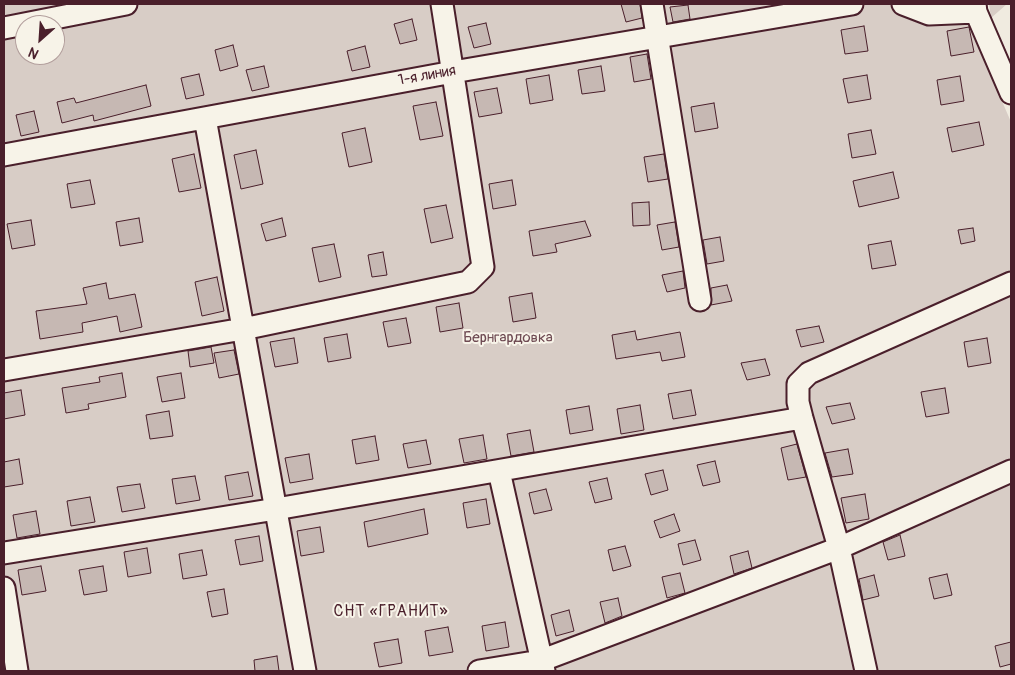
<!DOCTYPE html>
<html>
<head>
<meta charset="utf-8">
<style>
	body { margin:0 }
	#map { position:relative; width:1015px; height:675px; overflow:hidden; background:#f0ebe0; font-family:Pangolin,sans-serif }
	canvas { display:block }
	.frame { position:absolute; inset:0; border:5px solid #4a1f2b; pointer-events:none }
	.north { position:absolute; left:15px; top:15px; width:50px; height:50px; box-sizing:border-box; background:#f7f3e8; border:1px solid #b29e9c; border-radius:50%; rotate:206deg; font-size:14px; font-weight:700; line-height:20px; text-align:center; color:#4a1f2b }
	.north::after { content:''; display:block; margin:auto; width:18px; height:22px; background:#4a1f2b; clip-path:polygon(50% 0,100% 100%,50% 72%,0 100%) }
</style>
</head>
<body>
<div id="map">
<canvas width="1015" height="675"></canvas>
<div class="frame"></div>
<div class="north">N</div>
</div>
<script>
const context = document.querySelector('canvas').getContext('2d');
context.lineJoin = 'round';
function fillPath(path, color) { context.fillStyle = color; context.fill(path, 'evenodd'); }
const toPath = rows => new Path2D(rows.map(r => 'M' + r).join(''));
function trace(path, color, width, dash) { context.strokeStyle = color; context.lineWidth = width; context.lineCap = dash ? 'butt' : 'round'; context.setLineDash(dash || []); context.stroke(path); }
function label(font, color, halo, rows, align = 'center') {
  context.font = font + ' Pangolin,sans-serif'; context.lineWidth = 4; context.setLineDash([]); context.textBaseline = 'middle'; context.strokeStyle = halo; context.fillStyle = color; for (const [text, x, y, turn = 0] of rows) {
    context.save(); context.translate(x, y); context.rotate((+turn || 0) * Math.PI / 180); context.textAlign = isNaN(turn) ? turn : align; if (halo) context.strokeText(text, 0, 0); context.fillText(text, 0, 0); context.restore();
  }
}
fillPath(toPath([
	[4,4,963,4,963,11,1011,122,1011,671,4,671],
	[25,25,55,25,55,55,25,55],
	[989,4,1007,4,991,18]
]), '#d8cdc6');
const building = toPath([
	[621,4,640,4,642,18,626,22,621,4],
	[688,5,690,19,673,22,670,7,688,5],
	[412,19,417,40,400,44,394,24,412,19],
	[486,23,491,44,474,48,468,27,486,23],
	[864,26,868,51,845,54,841,30,864,26],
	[969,27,974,52,951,56,947,31,969,27],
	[233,45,238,66,220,71,215,50,233,45],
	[365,46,370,67,352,71,347,51,365,46],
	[647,54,651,79,634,82,630,57,647,54],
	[264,66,269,87,252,91,246,70,264,66],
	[601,66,605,91,582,94,578,70,601,66],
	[199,74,204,95,186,99,181,78,199,74],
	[549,75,553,100,530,104,526,79,549,75],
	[867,75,871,99,848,103,843,79,867,75],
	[960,76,964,101,941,105,937,80,960,76],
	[146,85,151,106,94,121,93,115,62,123,57,102,74,98,76,103,146,85],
	[497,88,502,113,479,117,474,92,497,88],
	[436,102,443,136,420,140,413,106,436,102],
	[714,103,718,128,695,132,691,107,714,103],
	[34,111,39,132,21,136,16,115,34,111],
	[979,122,984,145,952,152,947,128,979,122],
	[365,128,372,162,349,167,342,133,365,128],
	[871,130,876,154,852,158,848,134,871,130],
	[256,150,263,184,241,189,234,155,256,150],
	[194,154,201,188,179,192,172,159,194,154],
	[664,154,668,179,648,182,644,157,664,154],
	[893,172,899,198,859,207,853,181,893,172],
	[90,180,95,204,71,208,67,184,90,180],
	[512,180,516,205,493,209,489,184,512,180],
	[649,202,650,225,633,226,632,203,649,202],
	[446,205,453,238,431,243,424,209,446,205],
	[139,218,143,242,120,246,116,222,139,218],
	[282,218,286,236,266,241,261,224,282,218],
	[31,220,35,245,12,249,7,224,31,220],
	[585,221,591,236,555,244,557,252,533,256,529,231,585,221],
	[675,222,679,247,662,250,657,225,675,222],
	[973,228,975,241,961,244,958,230,973,228],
	[720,237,724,261,707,264,703,240,720,237],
	[891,241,896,265,872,269,868,245,891,241],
	[334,244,341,277,319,282,312,248,334,244],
	[383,252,387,275,372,277,368,255,383,252],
	[683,271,685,288,667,292,662,275,683,271],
	[217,277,224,311,202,316,195,282,217,277],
	[106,283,109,299,135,294,142,327,120,332,117,316,82,323,83,332,40,339,36,311,87,304,83,288,106,283],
	[727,285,732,301,711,305,711,288,727,285],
	[532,293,536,318,513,322,509,297,532,293],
	[459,303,463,328,440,332,436,307,459,303],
	[406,318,411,343,388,347,383,322,406,318],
	[819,326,824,342,801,347,796,330,819,326],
	[635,331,637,340,680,332,685,357,662,361,660,352,616,359,612,335,635,331],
	[347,334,351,358,328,362,324,338,347,334],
	[294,338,298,363,275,367,270,342,294,338],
	[987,338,991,363,968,367,964,342,987,338],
	[211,347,214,363,190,367,188,351,211,347],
	[234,350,239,374,219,378,214,353,234,350],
	[765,359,770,375,747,380,741,363,765,359],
	[122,373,126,397,88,404,89,409,66,413,62,388,100,382,99,377,122,373],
	[181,373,185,398,162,402,157,377,181,373],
	[945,388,949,413,926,417,921,392,945,388],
	[21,390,25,415,4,419,4,393,21,390],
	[691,390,696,415,673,419,668,394,691,390],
	[850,403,855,419,832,424,826,407,850,403],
	[640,405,644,430,621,434,617,409,640,405],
	[589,406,593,430,570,434,566,410,589,406],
	[169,411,173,436,150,439,146,415,169,411],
	[530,430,534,452,511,456,507,434,530,430],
	[483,435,487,459,464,463,459,439,483,435],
	[375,436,379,460,356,464,352,440,375,436],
	[426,440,431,464,408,468,403,444,426,440],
	[797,444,806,477,788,480,781,448,797,444],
	[848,449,853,474,832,477,825,453,848,449],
	[309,454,313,479,290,483,285,458,309,454],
	[19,459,23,484,4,487,4,462,19,459],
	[715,461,720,482,703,486,697,465,715,461],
	[663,470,668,490,651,495,645,474,663,470],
	[248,472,253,496,229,500,225,476,248,472],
	[195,476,200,500,176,504,172,479,195,476],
	[607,478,612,499,595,503,589,482,607,478],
	[140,484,145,508,122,512,117,487,140,484],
	[546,489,552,510,534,514,529,493,546,489],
	[865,494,869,519,846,523,841,498,865,494],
	[90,497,95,522,71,526,67,501,90,497],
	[486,499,490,524,467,528,463,503,486,499],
	[424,509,428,534,368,547,364,522,424,509],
	[36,511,40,534,17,538,13,515,36,511],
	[674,514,680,531,660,538,654,521,674,514],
	[320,527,324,552,301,556,297,531,320,527],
	[900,535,905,556,888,560,883,542,900,535],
	[259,536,263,561,240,565,235,540,259,536],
	[695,540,701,560,683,565,678,544,695,540],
	[625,546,631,566,613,571,608,550,625,546],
	[147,548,151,573,128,577,124,552,147,548],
	[202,550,207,575,183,579,179,554,202,550],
	[748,551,752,568,734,574,730,556,748,551],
	[41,566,46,591,22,595,18,570,41,566],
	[103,566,107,591,84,595,79,570,103,566],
	[680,573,685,593,667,598,662,577,680,573],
	[947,574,952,595,934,599,929,578,947,574],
	[874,575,879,596,863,600,859,579,874,575],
	[224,589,228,614,212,617,207,592,224,589],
	[618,598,622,616,605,623,600,602,618,598],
	[569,610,574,631,556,636,551,615,569,610],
	[505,622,509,647,486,651,482,626,505,622],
	[448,627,453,652,429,656,425,631,448,627],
	[398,639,402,663,379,667,374,643,398,639],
	[1011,642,1011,664,1000,667,995,646,1011,642],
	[277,656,279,671,255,671,254,660,277,656]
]);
fillPath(building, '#c6b8b3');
trace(building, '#4a1f2b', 1);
const minor = toPath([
	[652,4,700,300],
	[903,4,929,14,976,12],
	[975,4,976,12,1011,93],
	[4,28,126,4],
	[205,118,305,671],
	[4,155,453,72,852,4],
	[4,370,243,329,468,282,483,267,442,4],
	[499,471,544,671],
	[4,553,276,509,802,418],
	[4,588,17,671],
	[479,671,540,661,839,548,1011,471],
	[866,671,839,548,802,418,798,402,798,384,809,373,1011,283]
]);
trace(minor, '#4a1f2b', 25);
trace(minor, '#f7f3e8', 21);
label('15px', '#4a1f2b', '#f7f3e8', [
	["1-я линия",427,76,-10]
]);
label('15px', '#6e4a52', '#f7f3e8', [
	["Бернгардовка",508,338]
]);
context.letterSpacing = '1px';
label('16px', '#4a1f2b', '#f7f3e8', [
	["СНТ «ГРАНИТ»",391,612]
]);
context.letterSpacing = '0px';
</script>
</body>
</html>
